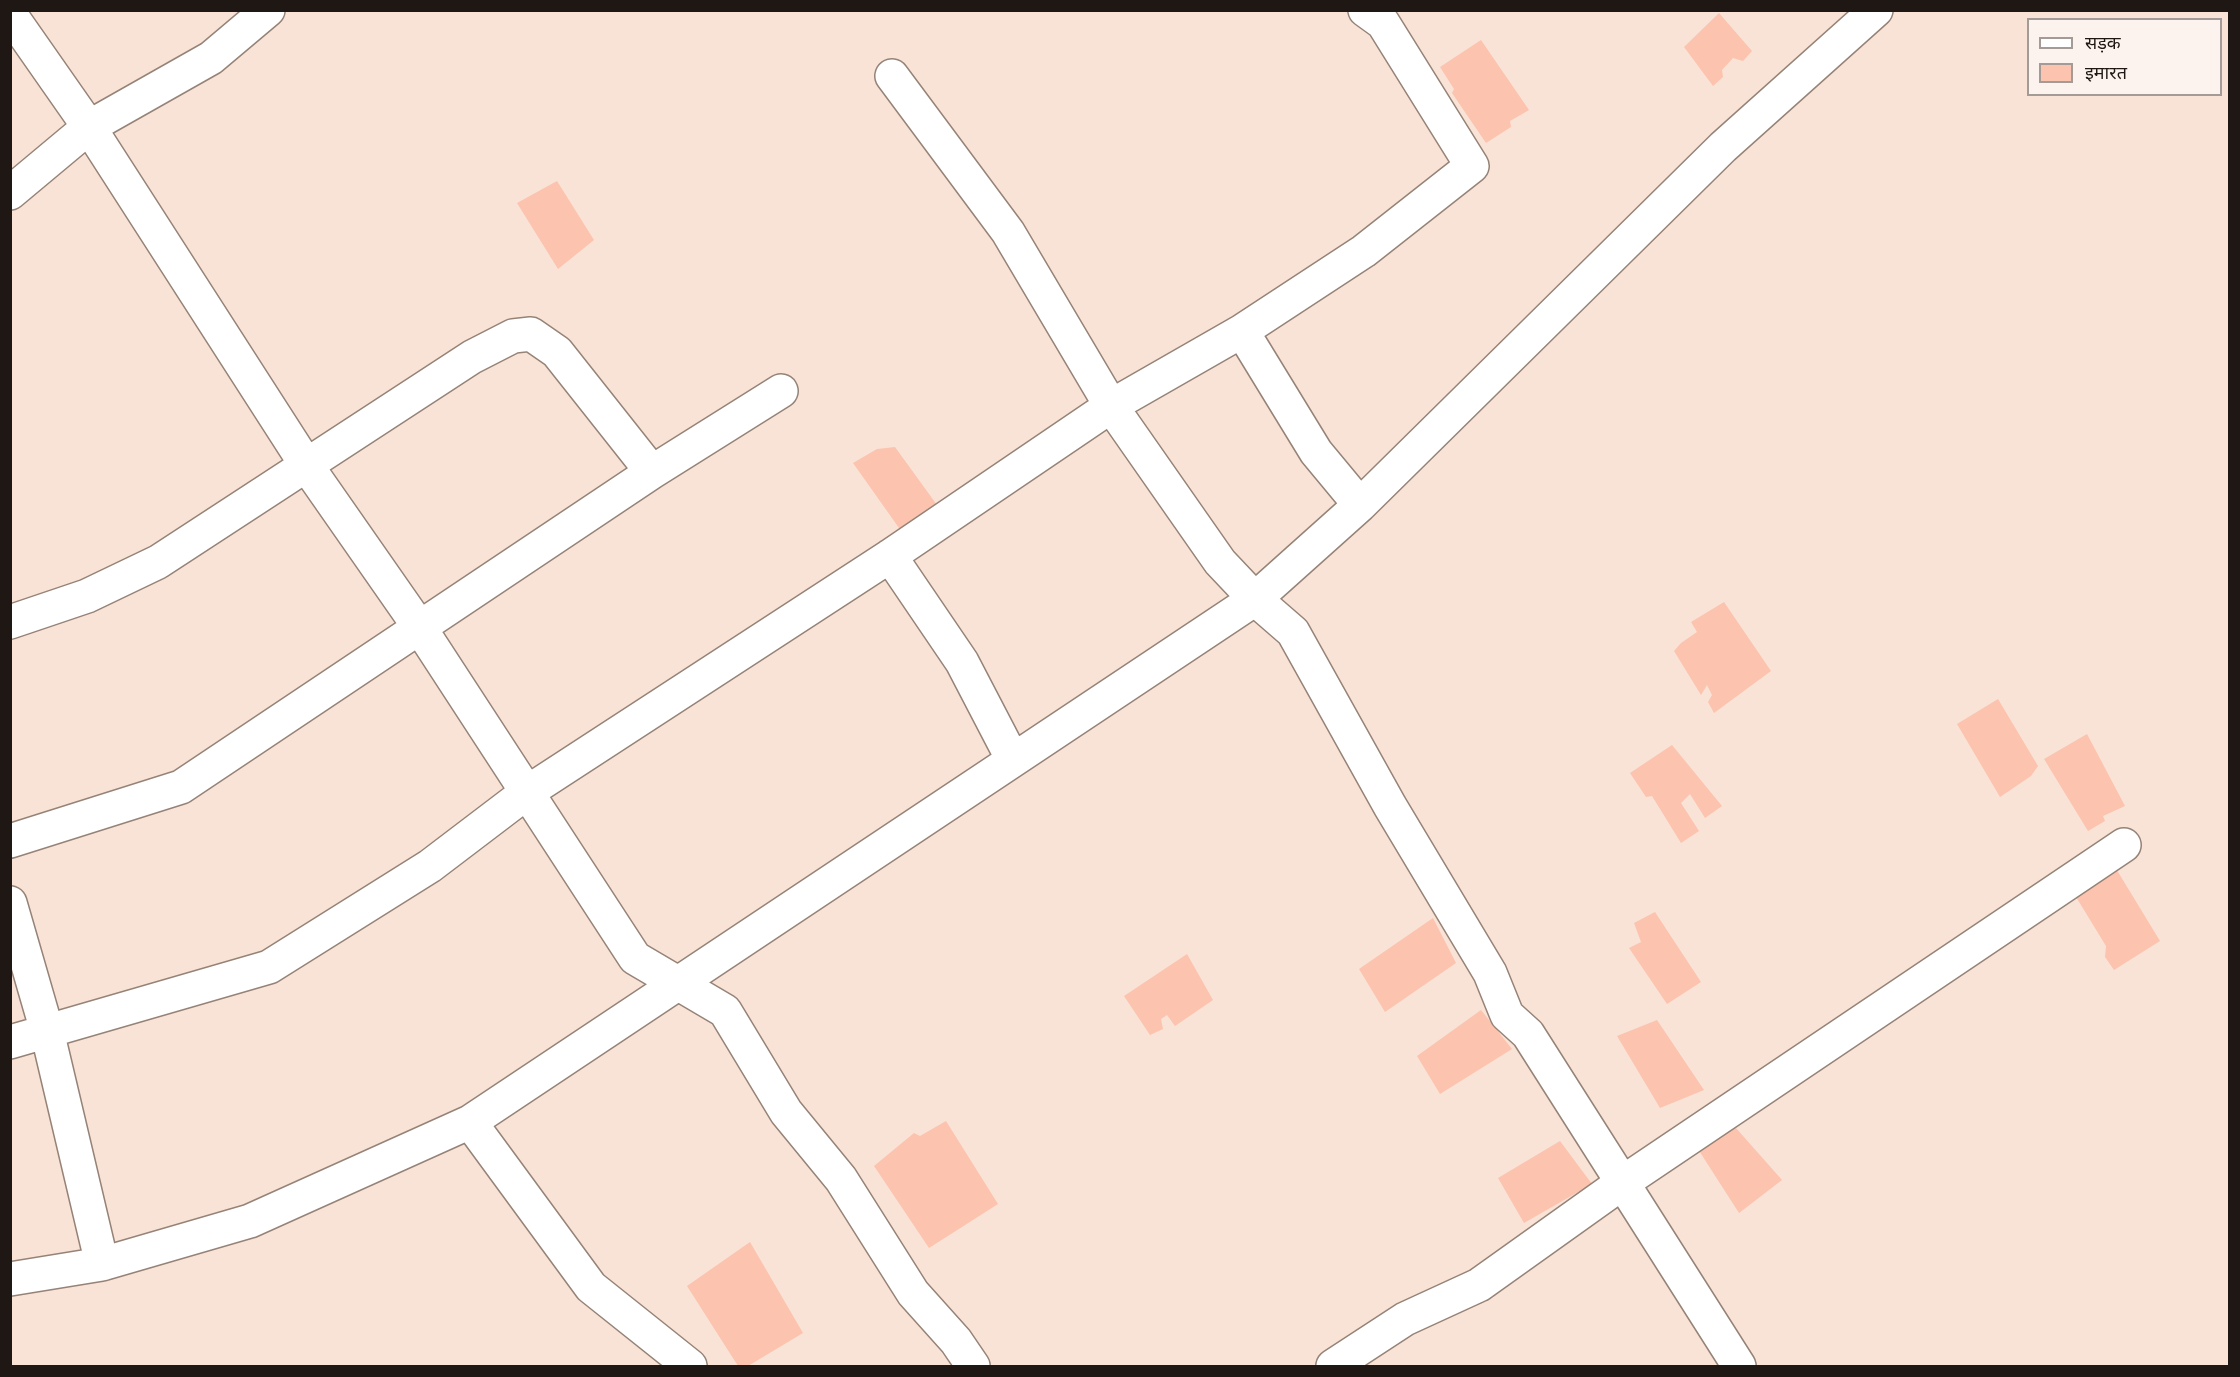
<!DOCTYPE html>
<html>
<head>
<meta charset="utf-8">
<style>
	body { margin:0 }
	#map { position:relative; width:2240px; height:1377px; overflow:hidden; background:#f9e3d7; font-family:"PT Sans","Noto Sans Devanagari",sans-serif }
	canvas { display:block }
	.frame { position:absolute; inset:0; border:12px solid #1f1713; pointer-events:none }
	.legend { position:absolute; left:2027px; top:18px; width:195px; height:78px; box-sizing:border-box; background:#fcf3ee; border:2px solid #a49b96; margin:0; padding:8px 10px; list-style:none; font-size:18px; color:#1f1713 }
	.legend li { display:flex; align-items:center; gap:12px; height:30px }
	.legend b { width:30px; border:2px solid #a49b96 }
</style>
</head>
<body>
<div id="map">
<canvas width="2240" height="1377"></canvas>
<div class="frame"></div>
<ul class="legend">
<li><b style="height:8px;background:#fff"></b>सड़क</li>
<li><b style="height:16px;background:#fcc3ae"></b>इमारत</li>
</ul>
</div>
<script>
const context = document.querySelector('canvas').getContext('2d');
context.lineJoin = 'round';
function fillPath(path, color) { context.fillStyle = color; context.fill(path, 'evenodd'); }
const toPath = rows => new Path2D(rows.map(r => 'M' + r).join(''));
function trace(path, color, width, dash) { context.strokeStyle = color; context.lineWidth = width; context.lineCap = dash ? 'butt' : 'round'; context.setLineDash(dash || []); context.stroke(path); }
fillPath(toPath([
	[1719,13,1752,51,1743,61,1733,58,1722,70,1723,77,1713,86,1684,47],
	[1481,40,1529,110,1510,121,1511,127,1486,143,1452,93,1454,89,1440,67],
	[557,181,594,240,558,269,517,203],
	[895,447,937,505,904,535,853,463,877,449],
	[1724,602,1771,671,1714,713,1708,702,1712,695,1707,685,1701,695,1674,651,1681,643,1697,632,1691,622],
	[1998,699,2038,766,2031,776,2000,797,1957,724],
	[2087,734,2125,806,2103,816,2105,821,2088,831,2044,759],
	[1672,745,1722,806,1705,818,1690,794,1681,803,1699,831,1681,843,1652,796,1646,797,1630,773],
	[2115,867,2160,941,2114,970,2105,957,2106,946,2073,892],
	[1655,912,1701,982,1667,1004,1629,948,1641,942,1634,923],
	[1433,918,1456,963,1385,1012,1359,969],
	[1187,954,1213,1000,1175,1026,1167,1015,1161,1019,1163,1029,1150,1035,1124,996],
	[1481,1010,1512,1049,1440,1094,1417,1056],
	[1657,1020,1704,1090,1660,1108,1617,1036],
	[1728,1119,1782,1180,1739,1213,1696,1146],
	[946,1121,998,1204,929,1248,874,1166,914,1133,920,1136],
	[1560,1141,1592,1184,1524,1223,1498,1178],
	[750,1242,803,1333,748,1366,738,1366,687,1286]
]), '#fcc3ae');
const minor = toPath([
	[10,14,89,127,307,466,420,628,635,958,725,1011,786,1112,841,1179,913,1293,956,1341,973,1366],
	[892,76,1008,232,1111,406,1220,562,1255,599,1293,632,1390,806,1490,973,1507,1015,1528,1034,1739,1366],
	[10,193,89,127,211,58,268,10],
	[1242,331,1316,452,1360,505],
	[890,556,962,662,1013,760],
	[10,622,87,596,158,562,472,357,513,336,531,334,557,352,652,472],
	[10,841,181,787,652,472,781,391],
	[10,903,47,1031,102,1264],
	[10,1042,269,967,430,866,526,793,890,556,1111,406,1242,331,1364,251,1472,166,1383,23,1365,10],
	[470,1122,591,1287,690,1366],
	[10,1279,102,1264,250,1221,470,1122,1255,599,1360,505,1723,147,1876,10],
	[1333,1366,1405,1319,1479,1285,1622,1183,2124,845]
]);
trace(minor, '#968377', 36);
trace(minor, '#fff', 33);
</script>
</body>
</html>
